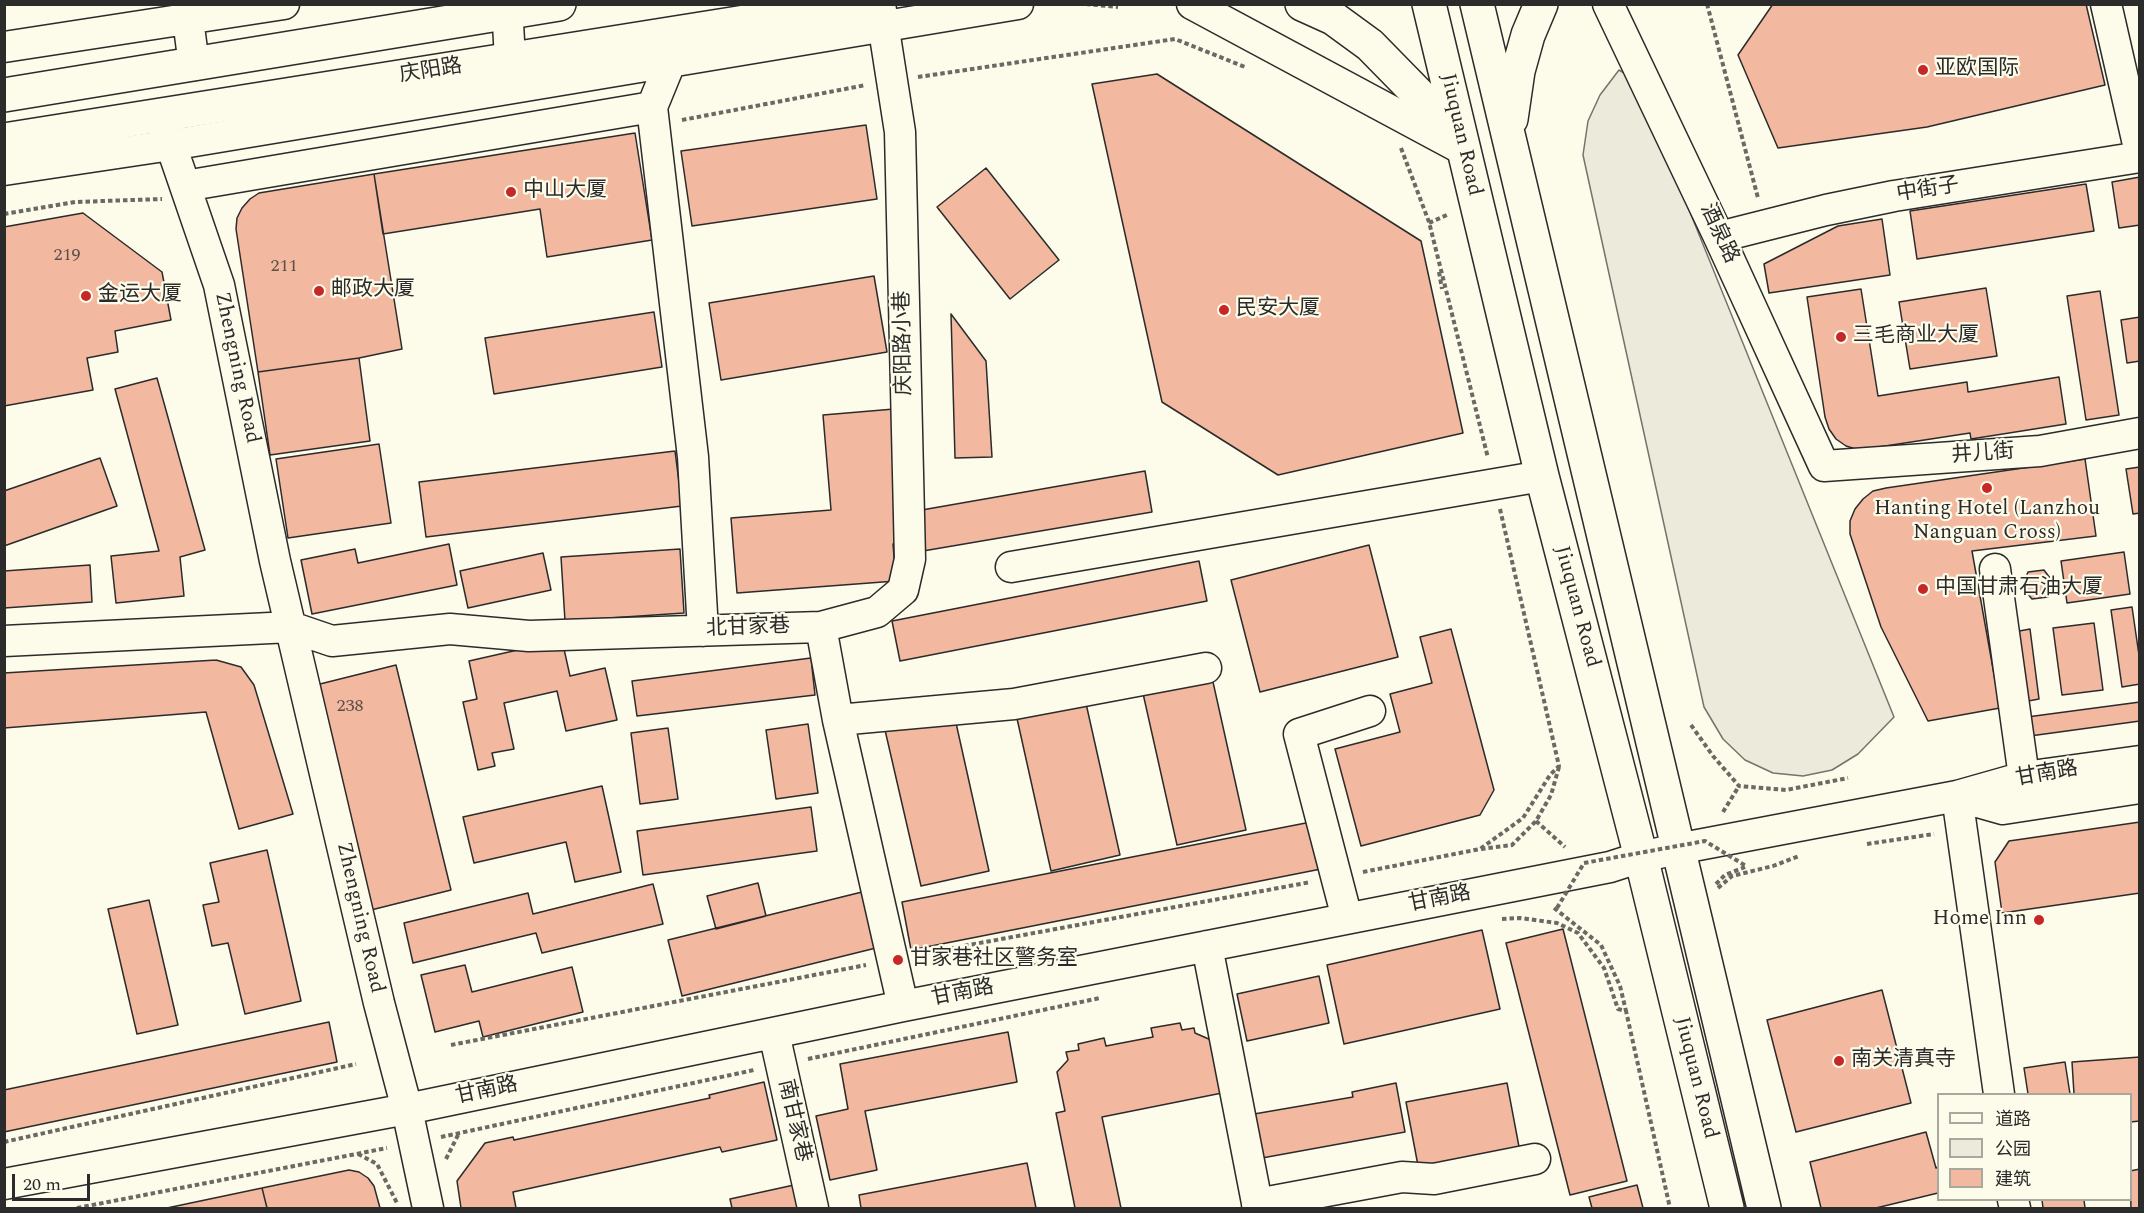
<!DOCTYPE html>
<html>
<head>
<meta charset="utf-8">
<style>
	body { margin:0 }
	#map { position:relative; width:2144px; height:1213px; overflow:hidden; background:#fdfbea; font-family:Spectral,"Noto Sans SC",serif }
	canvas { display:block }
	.frame { position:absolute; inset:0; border:6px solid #2b2b2b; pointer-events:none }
	.legend { position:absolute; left:1937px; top:1093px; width:195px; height:108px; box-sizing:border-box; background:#fdfbea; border:2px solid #a9a89e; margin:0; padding:8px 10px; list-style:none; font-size:18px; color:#2b2b2b }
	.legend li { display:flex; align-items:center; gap:12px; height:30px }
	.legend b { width:30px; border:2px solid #a9a89e }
	.scale { position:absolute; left:12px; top:1174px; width:78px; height:27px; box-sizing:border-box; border:3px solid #2b2b2b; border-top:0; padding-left:8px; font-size:18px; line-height:21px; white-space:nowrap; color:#2b2b2b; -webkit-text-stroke:4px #fdfbea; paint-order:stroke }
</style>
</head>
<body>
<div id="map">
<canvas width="2144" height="1213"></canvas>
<div class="frame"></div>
<ul class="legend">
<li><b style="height:8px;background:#fdfbea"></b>道路</li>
<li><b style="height:16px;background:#ecebdb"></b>公园</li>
<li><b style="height:16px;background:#f2b8a0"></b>建筑</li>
</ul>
<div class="scale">20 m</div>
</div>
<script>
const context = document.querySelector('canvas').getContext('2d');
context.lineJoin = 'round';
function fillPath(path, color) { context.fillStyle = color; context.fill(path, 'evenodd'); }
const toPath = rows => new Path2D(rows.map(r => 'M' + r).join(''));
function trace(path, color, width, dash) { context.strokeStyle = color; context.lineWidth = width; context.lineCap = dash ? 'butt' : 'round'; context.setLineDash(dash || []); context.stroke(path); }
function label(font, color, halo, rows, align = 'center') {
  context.font = font + ' Spectral,"Noto Sans SC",serif'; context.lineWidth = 4.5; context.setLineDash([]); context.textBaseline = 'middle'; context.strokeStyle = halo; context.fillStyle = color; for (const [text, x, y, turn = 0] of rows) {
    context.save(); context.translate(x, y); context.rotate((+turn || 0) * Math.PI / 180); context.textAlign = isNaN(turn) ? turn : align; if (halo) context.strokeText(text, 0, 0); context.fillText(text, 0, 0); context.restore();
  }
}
const green = toPath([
	[1619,70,1637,81,1894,717,1858,754,1832,770,1803,776,1773,773,1745,760,1723,739,1704,707,1583,155,1588,121,1600,95,1619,70]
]);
fillPath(green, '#ecebdb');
trace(green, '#74746e', 1.5);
const building = toPath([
	[1773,4,2086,4,2105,85,1927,127,1778,148,1738,55,1773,4],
	[1157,74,1421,241,1463,433,1278,475,1162,402,1092,84,1157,74],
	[866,125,877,199,692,226,681,151,866,125],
	[635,133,652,240,547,257,540,209,383,234,374,174,635,133],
	[986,168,1059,260,1010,299,937,207,986,168],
	[374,174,402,349,359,358,258,372,236,229,237,218,242,208,250,199,259,193,374,174],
	[2140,177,2140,225,2119,228,2112,182,2140,177],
	[2086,184,2094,231,1917,259,1910,211,2086,184],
	[83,213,162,272,171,320,115,331,118,352,87,358,93,390,4,406,4,227,83,213],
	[1882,219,1890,275,1769,293,1764,264,1838,226,1882,219],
	[874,276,887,352,721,380,709,303,874,276],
	[1986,288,1997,356,1910,369,1899,302,1986,288],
	[1861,289,1878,396,1967,382,1968,392,2059,377,2066,424,1971,439,1970,433,1859,450,1846,446,1836,439,1829,429,1825,417,1807,297,1861,289],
	[2100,291,2119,415,2086,420,2067,296,2100,291],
	[654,312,662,367,494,394,485,338,654,312],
	[951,314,986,361,992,457,955,458,951,314],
	[2140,317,2140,361,2127,363,2121,320,2140,317],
	[359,358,370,441,270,455,258,372,359,358],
	[157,378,205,550,180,557,184,596,116,603,111,556,159,551,115,389,157,378],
	[894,409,903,543,893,544,896,581,737,593,731,518,831,510,823,415,894,409],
	[379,444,391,523,288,538,276,459,379,444],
	[675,451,682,506,426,537,419,482,675,451],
	[100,458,117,506,4,546,4,491,100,458],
	[2085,459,2096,536,1972,551,2000,708,1928,721,1881,627,1850,534,1850,521,1855,509,1863,499,1873,491,1886,488,2085,459],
	[2140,467,2140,513,2133,514,2126,469,2140,467],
	[1145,471,1152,512,923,551,916,511,1145,471],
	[449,544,457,585,312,614,301,560,355,549,358,563,449,544],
	[1369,545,1398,657,1260,692,1231,580,1369,545],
	[680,549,684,613,565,621,561,557,680,549],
	[2124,552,2130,594,2067,603,2061,561,2124,552],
	[543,553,551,590,468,608,460,571,543,553],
	[1199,561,1207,601,900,661,892,621,1199,561],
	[90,565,92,602,4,608,4,571,90,565],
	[2044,570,2053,582,2048,597,2032,599,2022,587,2028,572,2044,570],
	[2132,607,2140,662,2140,684,2122,687,2111,610,2132,607],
	[2094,623,2103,690,2062,695,2053,628,2094,623],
	[1451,629,1494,790,1480,815,1361,846,1335,749,1400,732,1390,694,1432,683,1420,637,1451,629],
	[2030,629,2039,699,2023,702,2014,632,2030,629],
	[562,640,570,676,605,668,617,720,566,731,557,691,504,703,514,749,492,753,495,766,478,770,463,702,477,699,469,661,562,640],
	[811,658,815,695,637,716,632,681,811,658],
	[216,660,241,667,254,685,293,814,239,829,206,712,4,728,4,673,216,660],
	[396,665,451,890,371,910,316,685,396,665],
	[1211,673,1246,830,1177,845,1142,689,1211,673],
	[1085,699,1120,855,1051,871,1016,714,1085,699],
	[2140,702,2140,721,2030,736,2027,717,2140,702],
	[954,714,989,871,921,886,885,730,954,714],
	[808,724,818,793,776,799,766,730,808,724],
	[668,728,678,799,640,804,631,733,668,728],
	[602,786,621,872,575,882,566,842,474,863,463,817,602,786],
	[811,807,817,851,643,875,637,831,811,807],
	[1316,821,1326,868,911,950,902,902,1316,821],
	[2140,822,2140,893,2002,913,1995,862,2009,841,2140,822],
	[267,850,301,1001,245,1014,228,943,212,946,203,905,219,902,210,863,267,850],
	[758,883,766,916,716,929,707,896,758,883],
	[653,884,663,924,542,953,536,933,413,963,404,923,528,893,533,914,653,884],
	[866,891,880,947,682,996,668,940,866,891],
	[149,900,178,1025,137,1034,108,909,149,900],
	[1563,929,1627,1181,1570,1195,1506,943,1563,929],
	[1482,930,1500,1009,1344,1044,1327,965,1482,930],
	[465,965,472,992,572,967,583,1012,483,1037,479,1021,435,1032,421,975,465,965],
	[1319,976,1329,1023,1247,1041,1237,994,1319,976],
	[1882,990,1911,1103,1796,1132,1767,1020,1882,990],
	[329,1022,337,1062,4,1132,4,1090,329,1022],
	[1180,1023,1182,1030,1194,1028,1195,1033,1211,1040,1222,1093,1102,1117,1121,1208,1075,1208,1056,1113,1065,1111,1057,1072,1068,1060,1066,1052,1079,1050,1078,1044,1104,1038,1106,1046,1153,1037,1151,1028,1180,1023],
	[1008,1032,1017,1082,865,1111,877,1170,830,1180,816,1116,848,1109,840,1064,1008,1032],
	[2140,1057,2140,1121,2130,1122,2130,1094,2074,1094,2072,1062,2140,1057],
	[2065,1062,2070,1094,2028,1094,2024,1068,2065,1062],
	[764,1082,777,1140,722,1152,720,1147,513,1192,516,1208,461,1208,457,1181,485,1143,513,1137,514,1140,710,1098,709,1095,764,1082],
	[1396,1083,1405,1132,1262,1158,1254,1114,1353,1097,1352,1092,1396,1083],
	[1507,1083,1520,1152,1419,1171,1406,1102,1507,1083],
	[1926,1132,1936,1168,1938,1167,1938,1193,1876,1208,1821,1208,1810,1162,1926,1132],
	[1027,1163,1036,1208,861,1208,859,1195,1027,1163],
	[2140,1169,2140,1208,2131,1208,2130,1171,2140,1169],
	[349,1170,359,1172,368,1178,374,1186,380,1208,267,1208,262,1188,349,1170],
	[794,1185,799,1208,732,1208,730,1199,794,1185],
	[1637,1185,1643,1208,1592,1208,1589,1197,1637,1185],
	[262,1188,267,1208,167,1208,262,1188],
	[2042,1200,2084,1200,2085,1208,2043,1208,2042,1200]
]);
fillPath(building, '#f2b8a0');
trace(building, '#2b2b2b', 1.5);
const minor = toPath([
	[186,4,194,65],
	[507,4,510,60],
	[1192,4,1462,149],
	[1608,4,1719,237,1824,466,2040,451,2140,433],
	[2106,4,2140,153],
	[4,47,284,4],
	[652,107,693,457,703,631],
	[161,116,219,285,275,561,379,1003,407,1109,428,1208],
	[4,170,171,145,1018,4],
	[185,186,652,107,670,63,671,47],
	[1719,237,1826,210,1894,196,2140,157],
	[1011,567,1542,476],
	[1995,569,2024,777],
	[821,627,838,720,903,1006],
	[4,641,291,627,332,641,450,629,529,636,821,627,877,612,903,590,910,559,900,132,880,4],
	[838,720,1014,704,1206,668],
	[1957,796,1999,1094],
	[1957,796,2003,809,2140,788],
	[1347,918,1299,734,1370,711],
	[1207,946,1258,1208],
	[774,1033,813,1208],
	[4,1184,407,1109,903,1006,1610,867,1641,857,1677,849,1957,796,2024,777,2140,761],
	[2013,1200,2015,1208],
	[1257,1204,1402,1177,1434,1179,1535,1159]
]);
const major = toPath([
	[1302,4,1333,18,1370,45,1419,95,1458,143],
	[1429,4,1542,476,1641,857,1727,1208],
	[1477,4,1764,1208],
	[4,95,559,4],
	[1511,119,1518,71,1528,35,1541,4],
	[4,140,858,4]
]);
trace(minor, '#2b2b2b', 33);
trace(major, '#2b2b2b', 36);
trace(toPath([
	[1086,4,1118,7],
	[1707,4,1758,198],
	[918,77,1175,39,1245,67],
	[682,120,866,85],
	[1401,148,1429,222,1488,458],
	[4,214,75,202,162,199],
	[1429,223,1449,214],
	[1439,272,1442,289],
	[1691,725,1713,756,1739,786,1786,790,1848,778],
	[1723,812,1739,786],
	[1536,821,1565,847],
	[1867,844,1934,834],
	[1481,849,1512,845,1536,821,1551,795,1559,767],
	[1363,872,1480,849,1523,818,1550,775,1559,766,1500,509],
	[1716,884,1725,875,1745,867],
	[1718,888,1732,876,1773,866,1799,856],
	[1554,908,1601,945,1620,986,1626,1011],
	[1502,919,1520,918,1557,923,1578,933,1604,968,1618,1009,1626,1011,1670,1208],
	[920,954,1311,882],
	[451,1045,866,965],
	[808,1059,1100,998],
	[441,1137,754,1070],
	[4,1142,356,1064],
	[358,1154,377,1164,397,1203],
	[446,1159,459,1133],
	[77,1208,387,1148]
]), '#6a6964', 4, [4.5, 3]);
trace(minor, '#fdfbea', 30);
trace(major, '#fdfbea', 33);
trace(toPath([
	[1557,908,1584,863,1705,841,1746,866]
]), '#6a6964', 4, [4.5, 3]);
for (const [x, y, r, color] of [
	[1923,70,6,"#c62828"],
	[511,192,6,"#c62828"],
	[319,291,6,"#c62828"],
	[86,296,6,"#c62828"],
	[1224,310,6,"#c62828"],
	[1841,337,6,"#c62828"],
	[1987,488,6,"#c62828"],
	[1923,589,6,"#c62828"],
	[2039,920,6,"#c62828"],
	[898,960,6,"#c62828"],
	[1839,1061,6,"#c62828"]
]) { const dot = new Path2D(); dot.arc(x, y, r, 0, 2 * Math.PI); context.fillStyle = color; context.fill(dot); trace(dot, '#fdfbea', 2); }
label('18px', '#5d4e48', null, [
	["219",67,256],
	["211",284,267],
	["238",350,707]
]);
label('21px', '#2b2b2b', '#fdfbea', [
	["亚欧国际",1935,70],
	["中山大厦",523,192],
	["邮政大厦",331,291],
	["金运大厦",98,296],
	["民安大厦",1236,310],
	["三毛商业大厦",1853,337],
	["Hanting Hotel (Lanzhou",1987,510,"center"],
	["Nanguan Cross)",1987,534,"center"],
	["中国甘肃石油大厦",1935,589],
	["Home Inn",2027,920,"right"],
	["甘家巷社区警务室",910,960],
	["南关清真寺",1851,1061]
], 'left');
label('21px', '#2b2b2b', '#fdfbea', [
	["庆阳路",431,72,-9],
	["Jiuquan Road",1460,135,77],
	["中街子",1928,191,-9],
	["酒泉路",1718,234,65],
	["庆阳路小巷",905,343,-91],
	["Zhengning Road",236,368,78],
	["井儿街",1983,455,-4],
	["Jiuquan Road",1576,607,75],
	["北甘家巷",748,629,-2],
	["甘南路",2047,775,-10],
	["甘南路",1440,900,-11],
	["Zhengning Road",359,918,77],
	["甘南路",963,994,-11],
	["Jiuquan Road",1695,1078,76],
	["甘南路",487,1092,-12],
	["南甘家巷",793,1121,77]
]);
</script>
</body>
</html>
